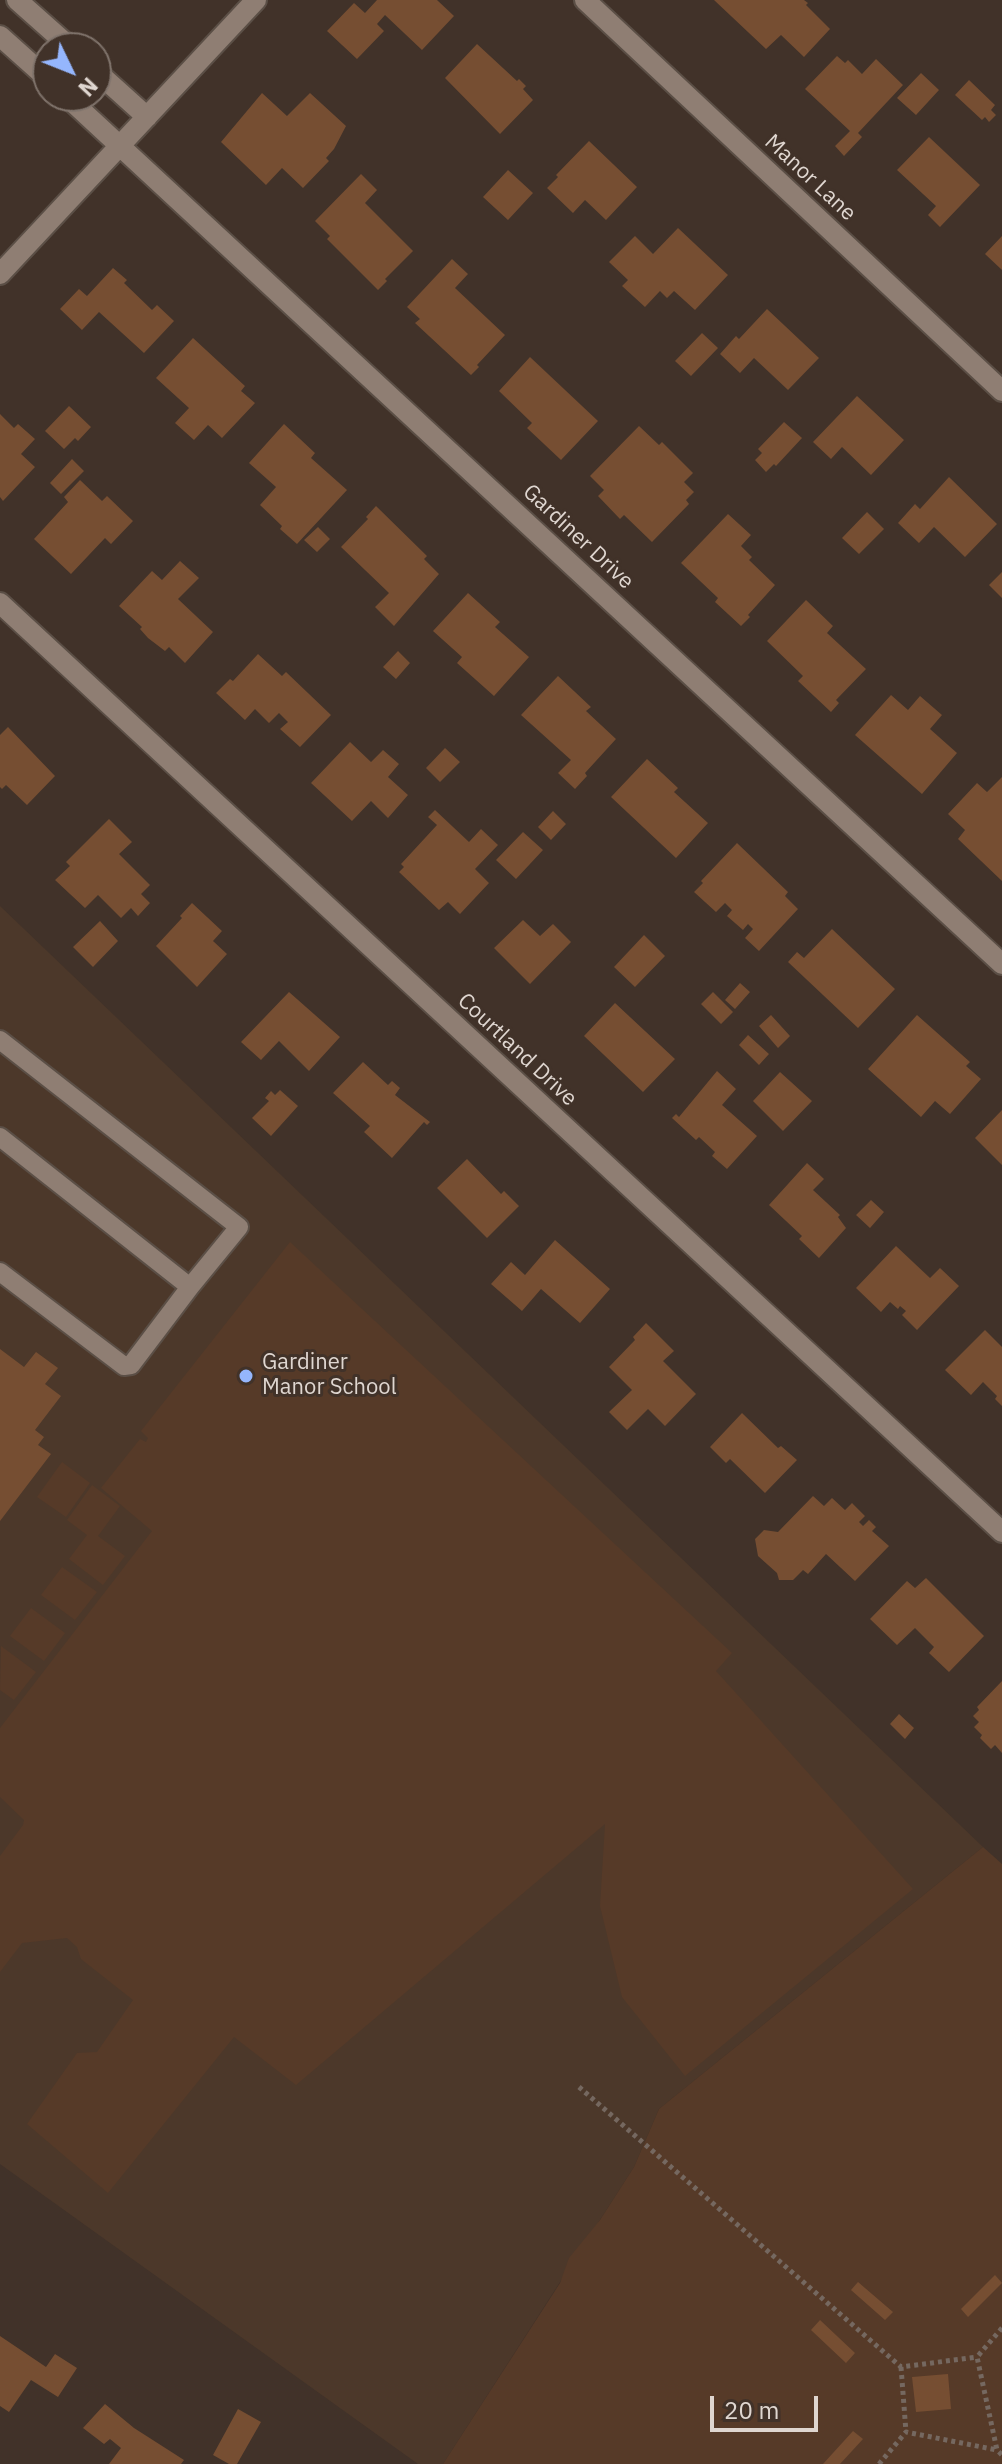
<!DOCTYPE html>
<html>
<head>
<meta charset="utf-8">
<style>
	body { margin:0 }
	#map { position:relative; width:1002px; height:2464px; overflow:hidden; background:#413229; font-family:"IBM Plex Sans",sans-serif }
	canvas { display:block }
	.north { position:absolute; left:32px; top:32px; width:80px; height:80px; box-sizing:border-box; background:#413229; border:2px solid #80746c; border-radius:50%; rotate:133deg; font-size:22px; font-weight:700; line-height:32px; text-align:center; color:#dfd6d0 }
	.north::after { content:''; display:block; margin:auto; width:28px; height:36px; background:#95b6fd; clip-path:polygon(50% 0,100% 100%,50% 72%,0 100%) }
	.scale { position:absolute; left:710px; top:2396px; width:108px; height:36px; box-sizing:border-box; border:4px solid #dfd6d0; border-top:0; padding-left:10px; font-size:24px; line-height:28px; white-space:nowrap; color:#dfd6d0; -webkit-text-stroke:6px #413229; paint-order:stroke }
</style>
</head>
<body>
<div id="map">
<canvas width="1002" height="2464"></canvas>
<div class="north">N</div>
<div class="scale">20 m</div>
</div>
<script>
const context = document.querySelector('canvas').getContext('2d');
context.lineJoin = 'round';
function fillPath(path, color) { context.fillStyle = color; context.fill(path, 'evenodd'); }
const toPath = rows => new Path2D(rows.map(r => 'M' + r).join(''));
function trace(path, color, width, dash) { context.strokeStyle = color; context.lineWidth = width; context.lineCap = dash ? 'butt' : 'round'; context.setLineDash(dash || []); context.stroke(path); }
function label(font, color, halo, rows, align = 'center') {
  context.font = font + ' "IBM Plex Sans",sans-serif'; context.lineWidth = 6; context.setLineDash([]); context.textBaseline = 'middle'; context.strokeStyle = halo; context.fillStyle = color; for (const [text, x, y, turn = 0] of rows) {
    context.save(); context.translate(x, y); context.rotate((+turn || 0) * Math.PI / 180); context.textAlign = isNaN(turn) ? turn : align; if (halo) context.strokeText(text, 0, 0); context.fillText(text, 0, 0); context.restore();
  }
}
fillPath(toPath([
	[0,906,983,1847,659,2109,634,2167,443,2464,418,2464,0,2164]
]), '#4c382a');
fillPath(toPath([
	[290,1242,732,1653,716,1671,913,1889,685,2076,622,1997,600,1906,605,1824,296,2085,234,2037,108,2193,27,2124,77,2053,97,2052,133,2000,81,1959,77,1947,67,1938,22,1943,0,1972,0,1856,23,1825,24,1820,0,1797,0,1728,152,1531,101,1488,140,1439,146,1442,148,1438,141,1431],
	[62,1462,90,1483,66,1517,37,1497],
	[92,1485,120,1506,98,1536,125,1556,103,1585,69,1559,87,1535,67,1520],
	[62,1567,97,1592,75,1620,41,1595],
	[31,1608,65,1633,44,1661,10,1636],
	[1,1646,36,1672,14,1700,0,1690],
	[983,1847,1002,1864,1002,2464,443,2464,560,2283,569,2258,600,2220,634,2167,659,2109]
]), '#563a28');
fillPath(toPath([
	[377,0,437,0,454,16,422,50,385,15,377,24,384,31,357,59,327,31,354,3,365,13],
	[714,0,804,0,808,3,806,5,830,29,804,57,781,35,766,49],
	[49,41,57,48,48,48,48,68,34,56],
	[477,44,517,81,519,79,526,86,523,89,533,100,500,134,445,78],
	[837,56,845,63,848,60,862,74,876,59,903,85,858,133,862,137,844,156,835,146,850,131,805,89],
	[921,73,939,90,916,115,897,98],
	[969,80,995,105,991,110,996,115,989,122,985,117,982,120,955,95],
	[262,93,287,116,310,93,346,126,334,149,326,158,329,161,303,188,282,168,266,185,221,142],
	[929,137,980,185,940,227,928,215,936,206,897,170],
	[589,141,637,187,606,220,585,200,573,213,547,188,558,177,556,175],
	[508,170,533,193,508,220,483,197],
	[361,174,377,190,365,203,413,251,385,279,387,281,378,290,327,239,330,236,315,221],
	[678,228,728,275,695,310,674,291,667,298,660,291,645,307,622,286,628,280,609,262,635,236,653,254],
	[1002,236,1002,270,985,254],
	[452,259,468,274,455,288,505,335,477,365,479,367,471,375,415,323,420,319,407,307],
	[113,268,127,280,124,283,152,310,157,305,174,321,144,353,99,312,82,330,60,309,79,289,87,296],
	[767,309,819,358,788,390,754,358,740,373,720,354,736,336,739,339],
	[702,333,718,348,691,376,675,361],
	[193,338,245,386,241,391,255,403,222,438,208,425,194,440,175,423,189,408,156,378],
	[530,357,598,421,561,460,527,428,532,423,499,391],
	[857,396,904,440,871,475,842,447,831,459,813,442],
	[69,406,91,427,78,441,75,438,64,449,45,431],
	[0,414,14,428,18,424,35,439,21,454,35,467,3,501,0,497],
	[784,422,802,438,776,466,774,464,766,472,755,460,762,453,758,449],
	[284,424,315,453,311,458,347,490,297,544,280,529,282,526,260,505,276,487,249,463],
	[639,426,659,445,662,442,693,473,684,482,694,492,686,500,689,504,652,542,624,515,620,519,598,496,604,490,590,476],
	[72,459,84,471,61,494,50,483],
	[949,477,997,524,965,557,934,527,919,543,898,523,915,504,920,509],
	[80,480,102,501,107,496,133,521,111,544,105,538,71,574,34,539,68,502,64,497],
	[376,506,427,556,424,559,439,574,394,626,375,607,389,593,341,547,368,519,366,517],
	[867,512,884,529,859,554,842,538],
	[728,514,751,535,741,546,752,557,749,560,775,585,748,615,750,617,741,626,715,602,718,598,681,563],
	[318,527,330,539,317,552,304,540],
	[180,561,199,578,178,599,213,632,185,663,169,647,165,651,148,638,140,629,142,627,119,606,152,571,162,580],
	[1002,572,1002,598,989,585],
	[468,593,500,622,495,627,529,657,494,696,457,663,462,657,433,631],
	[806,600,833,626,827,633,866,669,836,700,839,703,831,712,798,681,803,676,767,641],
	[398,651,410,663,396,679,383,667],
	[258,654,282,676,286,672,331,715,300,747,280,729,288,722,279,713,269,723,255,709,245,720,216,693,230,679,233,681],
	[558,676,591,707,586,711,616,739,585,773,587,776,575,789,558,773,571,760,521,715],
	[891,695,908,710,920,696,942,715,930,729,957,753,922,794,855,735],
	[8,727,55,776,27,805,6,785,2,789,0,787,0,735],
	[350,742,371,762,383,750,399,764,388,777,408,795,388,818,371,801,352,821,311,783],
	[445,748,460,762,440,782,426,768],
	[647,759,678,788,674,792,708,823,676,858,611,797],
	[1002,777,1002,881,958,839,965,830,948,814,977,783,987,792],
	[435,810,469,842,481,829,498,845,475,869,489,883,460,914,448,902,439,910,399,872,404,867,401,864,437,825,428,817],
	[553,811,566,824,551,840,538,827],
	[109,819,132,842,119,854,150,885,141,894,150,903,138,916,131,908,121,918,98,895,85,908,55,880,70,866,66,862],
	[523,832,543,850,516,879,496,860],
	[737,843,788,892,785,896,798,909,759,951,745,938,753,929,748,924,743,930,727,916,732,910,725,903,716,912,694,892,703,883,701,881],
	[192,903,222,931,213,941,227,954,197,987,156,946,182,918,180,916],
	[523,920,540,936,553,924,571,942,530,984,494,948],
	[100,921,118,941,93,967,73,947],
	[832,929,895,989,858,1028,788,962,797,952,804,958],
	[644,935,665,956,635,987,614,967],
	[740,983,750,992,735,1009,725,1000],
	[289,992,340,1037,309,1071,279,1041,261,1060,241,1042],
	[713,992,733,1012,721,1024,701,1004],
	[615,1003,675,1059,643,1092,584,1036],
	[771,1015,790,1036,778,1048,759,1026],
	[917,1015,970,1062,966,1066,981,1079,950,1114,935,1101,921,1117,868,1069],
	[748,1035,769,1054,759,1065,739,1045],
	[363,1062,388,1085,392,1081,400,1088,395,1095,430,1122,427,1125,424,1122,392,1158,364,1132,370,1126,333,1093],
	[717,1071,736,1089,722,1105,757,1136,727,1169,712,1156,715,1152,699,1137,696,1140,672,1118,676,1114,679,1117],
	[780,1072,812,1101,783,1131,753,1101],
	[280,1090,298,1106,271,1136,252,1118,269,1101,265,1098,271,1091,275,1095],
	[1002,1110,1002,1165,975,1138],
	[467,1159,501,1194,504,1191,519,1206,487,1238,437,1188],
	[807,1163,824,1179,813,1190,840,1215,838,1217,846,1228,819,1258,799,1239,802,1236,769,1205],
	[871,1200,884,1212,870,1228,856,1215],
	[555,1240,610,1289,580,1323,541,1289,522,1311,491,1284,511,1262,525,1275],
	[896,1246,930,1278,940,1268,959,1286,917,1330,902,1315,906,1311,900,1306,898,1309,890,1302,881,1312,856,1288],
	[646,1323,674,1351,663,1361,696,1394,665,1426,648,1409,627,1430,609,1412,632,1390,609,1367,635,1340,633,1337],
	[985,1330,1002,1347,1002,1406,995,1399,997,1396,983,1382,971,1395,945,1370],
	[0,1349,24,1367,36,1352,58,1368,45,1384,61,1396,35,1430,44,1437,38,1445,51,1454,0,1521],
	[742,1413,778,1448,781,1446,797,1460,765,1493,730,1459,726,1463,710,1447],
	[813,1496,824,1506,832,1498,845,1510,852,1503,865,1516,859,1522,863,1526,869,1520,876,1527,872,1531,889,1546,855,1581,826,1554,808,1574,803,1570,793,1580,779,1580,777,1573,758,1556,755,1539,764,1530,778,1532],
	[926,1578,984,1636,949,1672,929,1653,934,1647,915,1628,897,1645,870,1619,907,1581,915,1588],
	[1002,1681,1002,1753,995,1745,991,1749,980,1738,982,1735,974,1727,979,1722,973,1716,979,1710,977,1707],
	[899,1714,914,1728,905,1739,890,1724],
	[995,2275,1002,2283,968,2317,961,2309],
	[858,2282,893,2312,885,2320,851,2290],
	[820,2320,855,2353,846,2363,811,2330],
	[0,2336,46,2367,55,2354,77,2368,58,2397,31,2380,9,2412,0,2406],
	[948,2374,951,2409,916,2412,912,2377],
	[105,2404,134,2428,184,2460,181,2464,109,2464,121,2448,110,2439,104,2444,83,2428],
	[238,2409,261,2422,237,2464,229,2464,213,2455],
	[853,2431,863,2439,840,2464,823,2464]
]), '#764e32');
const service = toPath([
	[0,1040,239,1227,190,1287],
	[0,1137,190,1287,131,1365,124,1366,0,1272]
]);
const minor = toPath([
	[17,0,71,48],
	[0,36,48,79],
	[96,71,147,117],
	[66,96,1002,964],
	[0,274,256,0],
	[0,603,1002,1532]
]);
const tertiary = toPath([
	[585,0,1002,391]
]);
trace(service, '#5b4f46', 22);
trace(minor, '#5b4f46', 24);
trace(tertiary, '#5b4f46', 24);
trace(toPath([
	[579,2087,901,2367,977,2357],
	[1002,2328,977,2357,997,2450,1002,2455],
	[901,2367,906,2432],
	[879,2464,906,2432,997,2450]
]), '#756860', 5, [4, 4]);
trace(service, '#8f7e73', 18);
trace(minor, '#8f7e73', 20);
trace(tertiary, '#8f7e73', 20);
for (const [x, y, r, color] of [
	[246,1376,8,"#95b6fd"]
]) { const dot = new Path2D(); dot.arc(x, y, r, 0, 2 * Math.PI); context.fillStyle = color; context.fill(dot); trace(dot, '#413229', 3); }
label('22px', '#dfd6d0', '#413229', [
	["Manor Lane",810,178,43],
	["Gardiner Drive",578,537,43],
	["Courtland Drive",517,1050,43]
]);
label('22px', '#dfd6d0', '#413229', [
	["Gardiner",262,1363],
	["Manor School",262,1388]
], 'left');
</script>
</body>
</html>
